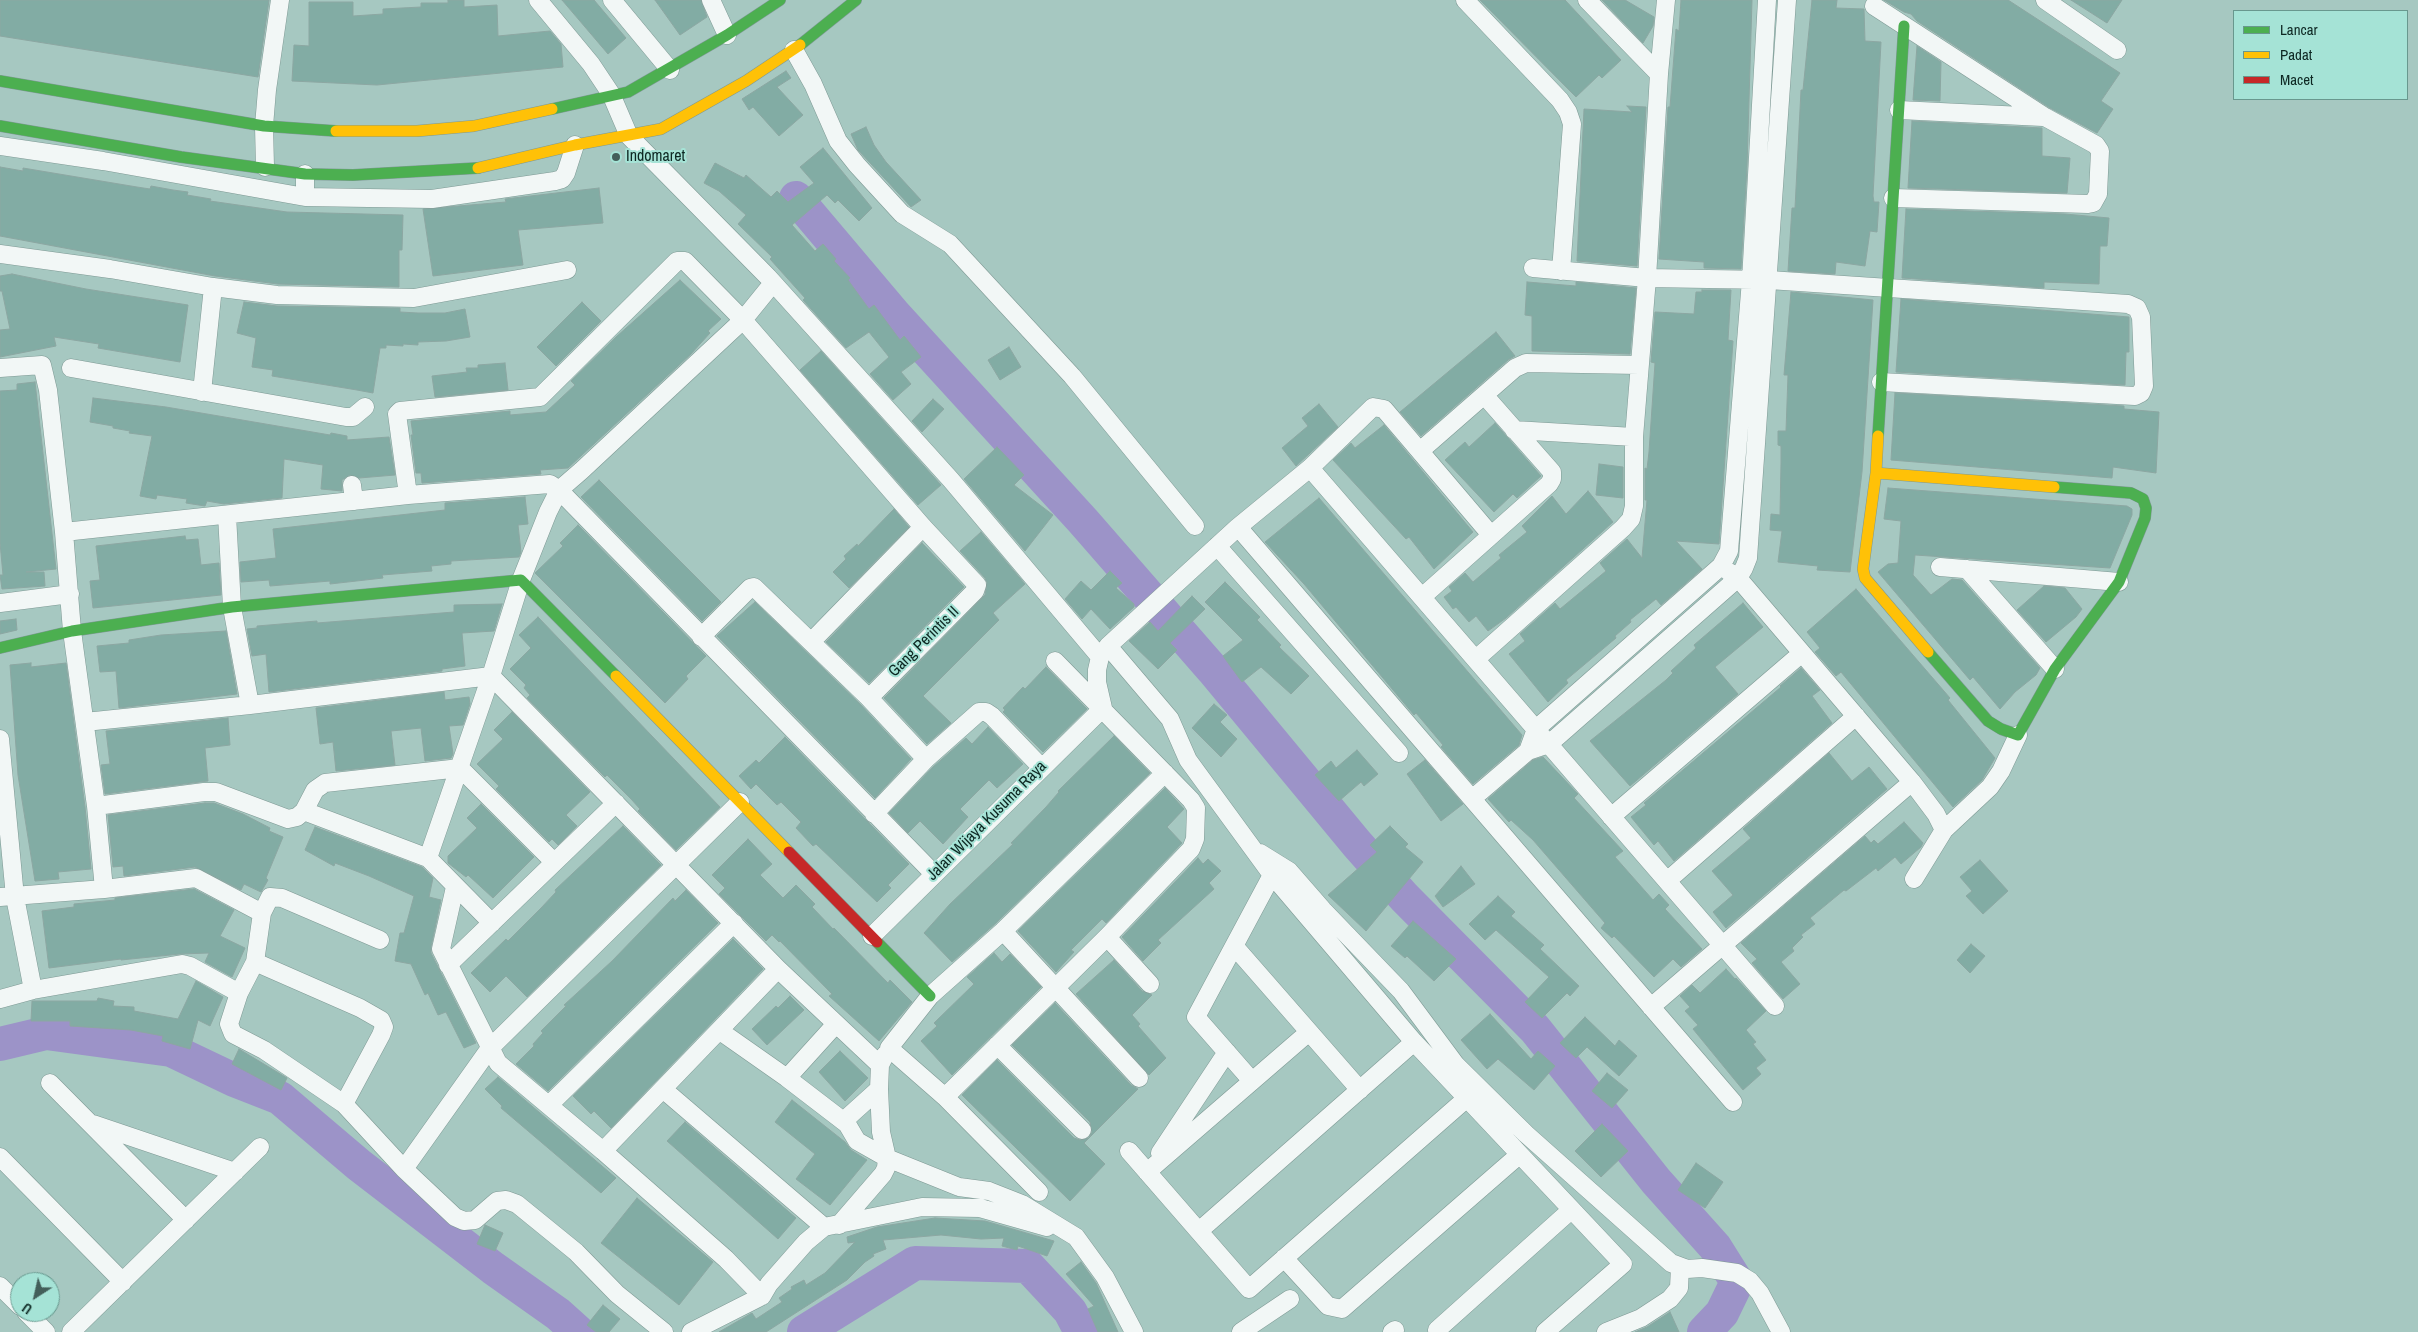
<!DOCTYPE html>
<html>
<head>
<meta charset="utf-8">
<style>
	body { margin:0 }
	#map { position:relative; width:2418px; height:1332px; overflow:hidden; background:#a6c8c1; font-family:"Archivo Narrow",sans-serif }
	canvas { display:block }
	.legend { position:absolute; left:2233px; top:10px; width:175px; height:90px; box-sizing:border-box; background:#a5e3d6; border:1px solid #68988e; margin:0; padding:6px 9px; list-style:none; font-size:15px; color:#0d2722 }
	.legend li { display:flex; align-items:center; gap:10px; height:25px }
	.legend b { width:25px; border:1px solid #68988e }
	.north { position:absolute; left:10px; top:1272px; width:50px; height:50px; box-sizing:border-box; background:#a5e3d6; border:1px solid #68988e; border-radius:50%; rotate:215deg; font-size:14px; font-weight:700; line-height:20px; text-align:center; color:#0d2722 }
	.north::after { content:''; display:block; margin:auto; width:18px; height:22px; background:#435f5a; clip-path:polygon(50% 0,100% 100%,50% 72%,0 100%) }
</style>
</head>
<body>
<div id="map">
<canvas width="2418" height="1332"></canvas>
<ul class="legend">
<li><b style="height:6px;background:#4caf50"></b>Lancar</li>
<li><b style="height:6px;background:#ffc107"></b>Padat</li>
<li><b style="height:6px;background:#c62828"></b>Macet</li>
</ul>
<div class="north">U</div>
</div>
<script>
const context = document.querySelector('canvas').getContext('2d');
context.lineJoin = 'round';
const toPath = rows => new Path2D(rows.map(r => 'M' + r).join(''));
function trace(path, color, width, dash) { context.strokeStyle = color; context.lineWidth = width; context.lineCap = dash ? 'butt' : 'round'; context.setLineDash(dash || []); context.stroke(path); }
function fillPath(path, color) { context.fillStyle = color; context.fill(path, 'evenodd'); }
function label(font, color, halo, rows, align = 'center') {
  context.font = font + ' "Archivo Narrow",sans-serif'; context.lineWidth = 4; context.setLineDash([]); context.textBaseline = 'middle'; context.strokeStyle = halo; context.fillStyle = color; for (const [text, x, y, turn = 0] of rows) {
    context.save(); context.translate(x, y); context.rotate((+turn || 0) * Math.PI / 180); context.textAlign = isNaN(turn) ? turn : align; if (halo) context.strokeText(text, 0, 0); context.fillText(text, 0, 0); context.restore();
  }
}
trace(toPath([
	[796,198,894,314,1083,521,1213,670,1357,844,1404,897,1535,1029,1656,1181,1715,1247,1737,1282,1722,1313,1704,1332],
	[0,1044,46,1033,171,1050,234,1080,280,1098,359,1165,493,1268,558,1314,578,1332],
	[804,1332,915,1263,1028,1266,1070,1311,1081,1332]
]), '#9c93c8', 34);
const building = toPath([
	[0,0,269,0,258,77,0,36,0,0],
	[448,0,464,0,464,7,497,5,498,36,550,31,561,44,563,67,377,85,292,81,294,45,309,46,309,2,353,2,353,16,383,14,383,9,421,7,421,3,448,3,448,0],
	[562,0,594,0,626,38,608,54,562,0],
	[655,0,701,0,707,17,680,35,655,0],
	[1480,0,1565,0,1621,60,1602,78,1599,75,1576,97,1480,0],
	[1602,0,1625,0,1654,17,1653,26,1643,43,1602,0],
	[1681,0,1752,0,1747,167,1741,269,1704,268,1704,262,1659,259,1668,107,1670,107,1676,29,1679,31,1681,0],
	[1812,0,1837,0,1836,8,1864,9,1865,41,1881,42,1873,196,1874,202,1879,202,1877,232,1870,231,1865,266,1836,262,1835,274,1788,271,1792,208,1795,208,1801,90,1803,90,1812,0],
	[1884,0,2008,0,2120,73,2101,101,2113,109,2097,133,2050,108,1917,21,1911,14,1904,12,1884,0],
	[2071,0,2122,0,2107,23,2071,0],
	[1917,46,1941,62,1940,101,1913,100,1917,46],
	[786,71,791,78,777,87,803,115,779,136,753,107,749,110,742,99,786,71],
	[1627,106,1646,107,1637,266,1577,261,1584,109,1632,112,1627,106],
	[1912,121,2042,128,2042,156,2070,158,2067,193,1908,188,1912,121],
	[866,127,874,145,886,162,921,200,911,207,858,150,851,134,866,127],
	[823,148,872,208,859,221,838,200,835,203,827,195,792,225,815,251,823,244,836,259,834,261,850,278,848,280,869,309,874,305,900,340,904,336,921,357,901,372,911,384,893,400,870,374,889,357,869,332,846,348,803,300,805,298,770,259,772,257,738,224,746,215,719,191,704,183,715,163,744,178,746,175,771,197,777,191,788,202,814,183,800,167,823,148],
	[0,167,23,171,23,168,137,187,150,189,151,186,173,190,188,192,187,195,211,199,210,201,287,212,403,215,402,250,399,250,399,287,278,284,215,276,0,236,0,167],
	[599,188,603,223,518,230,523,265,433,276,423,209,506,202,505,199,599,188],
	[1906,209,2065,214,2109,218,2107,246,2100,246,2099,284,2044,282,2044,288,1902,278,1906,209],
	[12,274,86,289,188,305,180,362,98,348,99,344,54,337,56,346,0,357,0,330,10,329,2,291,0,291,0,276,12,274],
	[680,280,721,319,708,331,710,333,691,354,568,468,540,470,541,474,422,483,421,473,416,473,411,435,413,435,411,421,510,411,510,415,546,412,575,385,571,381,616,337,680,280],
	[1527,282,1576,286,1576,282,1636,288,1630,354,1532,351,1532,316,1525,315,1527,282],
	[1702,290,1731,290,1728,340,1733,341,1719,544,1676,541,1702,569,1661,605,1656,599,1630,620,1631,622,1615,636,1616,638,1566,680,1568,683,1548,702,1509,654,1525,641,1520,634,1555,603,1560,609,1606,571,1600,563,1627,539,1642,558,1647,500,1645,500,1645,468,1647,469,1649,452,1655,363,1651,362,1655,312,1694,314,1696,292,1702,292,1702,290],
	[1791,292,1873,300,1862,472,1850,572,1817,570,1818,566,1778,562,1782,531,1770,530,1771,514,1780,515,1781,463,1781,446,1778,445,1778,431,1786,431,1788,375,1784,375,1791,292],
	[1901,299,2129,317,2129,352,2126,352,2125,385,1896,372,1901,299],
	[244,302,277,306,400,308,400,312,418,313,445,313,465,309,470,337,446,341,418,342,418,345,403,344,403,346,386,345,386,348,380,348,373,393,357,390,272,376,273,370,252,367,256,338,237,333,244,302],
	[582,302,601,321,556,366,537,347,582,302],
	[1496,332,1515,356,1508,360,1421,436,1400,412,1496,332],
	[1009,347,1021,367,1000,380,988,360,1009,347],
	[821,351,941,485,918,505,800,370,821,351],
	[505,363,508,390,435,397,432,376,467,372,466,368,478,368,478,365,505,363],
	[35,382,56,569,26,572,44,572,45,586,2,589,0,575,3,575,0,543,0,391,17,390,17,384,35,382],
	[1895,393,2124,406,2124,409,2159,412,2156,473,2113,467,2112,478,1891,460,1895,393],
	[93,398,166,407,330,435,331,433,347,436,347,440,389,437,395,475,359,478,350,475,342,480,342,491,321,489,323,465,284,459,282,498,224,504,207,501,205,506,186,503,187,499,157,495,156,499,140,496,152,436,129,433,130,431,113,428,113,426,90,422,93,398],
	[933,399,944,409,922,432,912,421,933,399],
	[1319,404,1338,427,1296,466,1282,448,1308,426,1302,418,1319,404],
	[1495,423,1541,476,1517,498,1513,494,1494,512,1445,460,1465,442,1469,447,1495,423],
	[1384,425,1473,532,1434,569,1409,537,1406,539,1333,460,1351,443,1355,448,1384,425],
	[997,447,1024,475,1014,485,1053,515,1025,551,964,479,997,447],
	[1599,464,1623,467,1623,498,1596,495,1599,464],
	[599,480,721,602,702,621,581,497,599,480],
	[1888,488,2127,506,2132,509,2132,515,2110,568,1915,555,1913,575,1931,595,1952,579,1962,580,2040,668,2036,675,2015,692,2000,709,1973,677,1970,680,1878,572,1888,564,1898,563,1901,521,1884,519,1888,488],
	[1588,491,1613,522,1506,618,1488,631,1476,616,1469,622,1456,607,1453,609,1444,597,1452,591,1449,587,1465,573,1473,582,1501,558,1499,555,1527,532,1522,526,1552,496,1566,514,1588,491],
	[525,497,528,524,518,525,521,552,519,557,451,561,451,564,431,566,432,571,382,575,383,578,330,584,330,581,270,586,269,580,241,582,240,562,276,558,273,529,445,510,445,503,525,497],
	[1319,498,1522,735,1519,745,1473,784,1441,747,1443,745,1427,726,1416,713,1414,715,1304,584,1265,542,1319,498],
	[894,509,909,527,849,588,833,572,846,559,844,556,857,544,858,546,894,509],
	[578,525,706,656,686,676,688,679,665,703,535,573,563,546,560,543,578,525],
	[981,532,1025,584,993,613,999,620,923,696,951,723,927,744,884,698,985,595,987,583,985,578,960,551,981,532],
	[185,536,186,540,198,539,201,565,219,563,221,595,93,608,90,581,100,580,96,546,185,536],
	[922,543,964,587,869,683,826,642,922,543],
	[1110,571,1122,583,1116,588,1134,604,1134,607,1110,629,1091,609,1082,619,1065,599,1081,581,1091,590,1110,571],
	[1225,582,1260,617,1257,620,1281,645,1279,647,1309,676,1291,694,1261,667,1242,682,1223,656,1243,640,1205,602,1225,582],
	[2044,586,2065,588,2082,609,2076,617,2046,642,2017,610,2044,586],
	[1856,589,1950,698,1948,700,1995,758,1982,780,1953,807,1841,672,1836,676,1815,652,1820,648,1807,632,1856,589],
	[1192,596,1205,609,1170,643,1177,650,1158,669,1129,641,1150,622,1158,631,1192,596],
	[755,602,861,705,911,759,875,798,717,636,755,602],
	[1743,603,1763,627,1715,667,1738,694,1630,786,1590,741,1666,680,1673,673,1671,671,1696,648,1694,645,1743,603],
	[502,604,494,631,462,633,465,666,442,669,442,671,269,692,266,654,252,656,247,629,257,628,257,626,317,621,317,623,454,612,454,605,502,604],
	[538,617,720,807,676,850,638,811,640,809,631,799,607,775,605,777,527,698,530,695,524,688,526,685,510,669,531,648,519,635,538,617],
	[16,619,17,630,0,634,0,621,16,619],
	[226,631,237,694,119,708,116,671,100,672,97,646,129,643,129,640,161,635,226,631],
	[31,663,31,667,66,663,85,807,91,869,58,872,59,879,35,881,18,775,10,665,31,663],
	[1046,667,1087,709,1043,752,1003,712,1005,710,1003,708,1023,687,1025,689,1046,667],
	[1801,668,1820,690,1812,696,1832,723,1674,861,1658,841,1654,845,1631,817,1646,805,1644,803,1781,687,1780,686,1801,668],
	[444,692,445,700,469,697,470,704,463,725,449,726,453,754,451,758,425,761,421,728,391,731,395,765,336,771,333,742,320,744,316,708,444,692],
	[1214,704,1227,715,1220,722,1237,739,1221,757,1192,728,1214,704],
	[512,712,590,792,566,815,577,826,558,845,552,839,549,842,496,789,499,786,477,764,503,739,494,730,512,712],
	[228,718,230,745,205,748,208,781,105,794,101,765,110,764,106,731,228,718],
	[988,727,1023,764,997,788,989,780,960,809,968,817,943,844,920,821,908,833,889,813,933,767,966,738,972,744,988,727],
	[1114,736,1150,773,996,923,952,962,924,933,950,904,1013,844,1011,843,1046,807,1059,792,1058,791,1114,736],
	[785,737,909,864,888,885,891,888,877,902,816,844,813,846,796,828,801,822,781,802,777,805,756,784,751,789,739,776,756,760,759,763,785,737],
	[1357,750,1378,774,1364,786,1361,782,1339,801,1315,775,1331,761,1336,768,1357,750],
	[1829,753,1852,781,1869,767,1887,789,1726,928,1713,912,1733,895,1712,871,1751,838,1743,829,1829,753],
	[1543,757,1578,794,1574,798,1623,851,1615,857,1653,900,1659,894,1669,905,1665,909,1702,949,1681,967,1673,959,1654,977,1614,936,1612,938,1601,928,1605,923,1533,840,1511,820,1509,822,1488,799,1533,760,1543,757],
	[1425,760,1463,804,1441,821,1407,774,1425,760],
	[1165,788,1184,809,1167,827,1182,843,1106,923,1102,919,1071,950,1074,952,1056,972,1018,931,1165,788],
	[205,803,214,803,243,814,270,828,269,831,283,837,266,878,268,880,261,892,244,884,241,890,195,867,124,876,123,866,113,867,108,815,205,803],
	[481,804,534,857,493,898,468,875,466,877,448,863,448,856,477,828,467,818,481,804],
	[1904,822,1923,843,1921,847,1901,864,1895,857,1878,871,1876,868,1846,891,1844,890,1810,918,1815,924,1801,935,1803,937,1792,948,1794,951,1781,962,1800,984,1783,999,1752,963,1757,959,1741,943,1865,836,1871,843,1874,840,1878,844,1904,822],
	[623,826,661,865,527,997,506,976,490,992,471,973,506,939,508,941,541,908,556,892,555,890,623,826],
	[1390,826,1408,844,1405,847,1423,862,1366,931,1328,895,1377,852,1370,845,1390,826],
	[315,827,422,867,433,878,429,897,441,900,431,947,431,953,476,1043,464,1048,446,1012,438,1015,428,993,425,995,411,964,395,961,400,933,404,933,414,896,369,876,335,863,334,866,305,850,315,827],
	[748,839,772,864,760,875,783,898,796,885,815,904,812,907,833,929,834,928,888,983,890,980,912,1002,879,1041,829,996,832,994,780,941,779,942,772,935,766,941,719,894,725,888,712,875,748,839],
	[1198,858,1203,864,1208,859,1221,871,1209,883,1214,889,1158,940,1161,943,1143,961,1122,937,1198,858],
	[1980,860,2008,891,1983,914,1966,896,1972,891,1960,877,1980,860],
	[1461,866,1475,884,1443,907,1435,896,1461,866],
	[194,889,234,910,220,936,245,948,232,977,205,962,209,953,180,954,121,960,121,959,49,968,42,911,74,907,74,904,115,900,115,898,194,889],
	[686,890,718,923,548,1091,516,1064,534,1046,533,1044,543,1033,541,1031,566,1006,564,1005,612,961,673,898,675,901,686,890],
	[1498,896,1515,912,1511,916,1544,945,1540,949,1579,986,1570,996,1567,993,1542,1018,1525,1002,1549,977,1496,930,1485,940,1469,924,1498,896],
	[1413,921,1456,959,1434,981,1407,956,1405,958,1391,946,1413,921],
	[733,939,763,969,611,1128,594,1111,591,1114,573,1096,733,939],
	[1971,944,1985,956,1970,973,1957,960,1971,944],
	[994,953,1002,962,1010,954,1041,987,952,1075,921,1041,937,1026,934,1023,974,984,967,977,994,953],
	[1114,960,1142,991,1152,995,1132,1015,1140,1024,1138,1026,1166,1058,1149,1075,1076,994,1114,960],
	[1726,969,1735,979,1736,978,1766,1011,1746,1030,1756,1042,1753,1044,1766,1060,1756,1068,1761,1074,1743,1090,1693,1029,1698,1025,1685,1011,1690,1007,1680,996,1692,985,1700,993,1726,969],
	[196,981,223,997,210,1026,198,1020,190,1049,162,1041,163,1036,131,1030,70,1026,70,1021,31,1021,32,1001,97,1001,98,998,114,1001,113,1006,134,1007,134,1011,178,1019,196,981],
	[790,996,804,1010,767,1045,752,1029,776,1006,778,1008,790,996],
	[1055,1003,1131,1085,1138,1089,1089,1138,1092,1132,1090,1122,1012,1045,1055,1003],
	[1490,1014,1531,1059,1538,1051,1555,1066,1534,1090,1498,1059,1487,1069,1461,1040,1490,1014],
	[1585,1017,1615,1046,1619,1040,1637,1056,1619,1076,1587,1047,1576,1058,1560,1043,1585,1017],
	[239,1049,287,1078,281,1090,232,1064,239,1049],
	[840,1051,868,1078,845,1101,819,1072,840,1051],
	[997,1060,1074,1138,1080,1140,1089,1138,1084,1143,1105,1164,1070,1201,962,1095,997,1060],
	[1607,1073,1628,1090,1612,1108,1592,1091,1607,1073],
	[498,1077,616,1178,601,1193,501,1108,502,1106,485,1089,498,1077],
	[792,1100,845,1142,851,1150,867,1160,830,1205,796,1179,815,1154,775,1122,792,1100],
	[685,1122,796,1218,778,1239,667,1141,685,1122],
	[1602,1124,1628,1151,1601,1177,1575,1151,1602,1124],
	[1696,1163,1723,1182,1705,1208,1678,1190,1696,1163],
	[637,1198,713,1262,679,1305,601,1243,637,1198],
	[935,1218,985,1221,1054,1241,1047,1256,1018,1246,1017,1250,1002,1246,1004,1238,981,1239,941,1235,883,1240,886,1249,873,1254,874,1256,865,1262,847,1280,766,1332,719,1332,752,1313,756,1319,782,1302,779,1298,792,1289,791,1287,804,1280,806,1285,825,1273,855,1242,848,1243,847,1237,877,1227,935,1218],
	[485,1225,503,1233,495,1251,477,1244,485,1225],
	[1081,1262,1096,1283,1118,1332,1098,1332,1088,1309,1094,1306,1066,1274,1081,1262],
	[603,1305,620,1319,609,1332,596,1332,587,1325,603,1305],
	[1670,1312,1679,1332,1635,1332,1647,1327,1670,1312]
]);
fillPath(building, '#82aca4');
trace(building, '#8ca7a2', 1);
const street = toPath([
	[538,0,591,64,611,94,629,136,768,277,951,480,1100,657],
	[612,0,670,70],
	[711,0,727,35],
	[1465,0,1560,100,1568,112,1572,124,1561,271],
	[1587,0,1659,74],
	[2045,0,2117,50],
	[1874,6,2045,117,2096,145,2100,151,2098,194,2093,203,2088,204,1893,198],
	[794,50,813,84,838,141,857,165,902,214,950,244,1072,376,1195,526],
	[1899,110,2043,117],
	[0,146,103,161,305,197],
	[265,167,264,126,267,90,280,0],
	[305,174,305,197,432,199,555,181,562,179,566,173,575,145],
	[0,254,110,269,213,287,277,295,414,298,567,270],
	[1533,268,1647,278,1769,280,2128,304,2137,308,2141,317,2144,386,2141,393,2135,396,1881,382],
	[0,368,42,365,48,390,64,532,72,631,96,806,104,889],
	[71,368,346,417,353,417,365,407],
	[202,392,213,287],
	[1514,430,1634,437],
	[1420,451,1515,368,1526,363,1639,365],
	[1310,468,1775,1006],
	[352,485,354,501],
	[408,495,397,414,400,411,540,397,677,261,685,261,743,320,923,527,977,585,975,591,869,698],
	[227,515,232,607,250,705],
	[1238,527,1733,1102],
	[64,532,408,495,550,484,559,490,934,874],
	[1217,546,1399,753],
	[1940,567,2119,582],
	[1967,569,2055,669],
	[1729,572,1738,578,1912,782,1936,814,1944,830,1914,879],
	[1422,597,1549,484,1552,479,1552,472,1485,396],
	[0,603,70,594],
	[701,637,750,588,754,587,869,698,926,759],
	[812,641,923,527],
	[1108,646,1170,719,1188,760,1272,875,1414,1042,1623,1264,1545,1332],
	[1476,659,1623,528,1631,519,1634,506,1634,437,1647,278,1659,74,1666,0],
	[85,722,250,705,491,676,778,969,880,1065],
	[0,739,15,897,33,990],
	[1528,751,1536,729,1721,566,1729,551,1751,280,1767,0],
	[1473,798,1528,751,1549,744,1738,578,1744,568,1748,558,1787,0],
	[96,806,204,792,216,792,288,819,297,817,304,811,315,790,325,783,460,768,554,862],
	[304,811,428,858,492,923],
	[874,814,926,759,979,712,986,712,992,716,1041,767],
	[1611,817,1802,653],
	[1944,830,1990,787,2001,771,2018,735],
	[1260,853,1289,871,1323,910,1401,991,1456,1065,1526,1134,1671,1263,1687,1269,1702,1268,1737,1273,1750,1281,1760,1293,1781,1332],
	[428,858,491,676,521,580,548,512,559,490,581,471,743,320,773,283],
	[1667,881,1856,716],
	[455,887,441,949,498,1063,603,1151,726,1259,762,1296],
	[0,897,104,889,196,878,262,913],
	[1003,931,1139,1078],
	[872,936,1103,708,1097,682,1097,670,1100,657,1108,646,1238,527,1310,468,1373,407,1384,409,1491,535],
	[1107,937,1150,984],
	[380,940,282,898,270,897,262,913,255,962,239,993,229,1024,233,1034,264,1050,344,1104,404,1169,455,1217,464,1221,475,1220,497,1201,506,1200,517,1204,576,1252,617,1294,664,1332],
	[1235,947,1360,1090],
	[255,962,360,1008,381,1020,384,1027,381,1035,344,1104],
	[448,965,616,803],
	[0,999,33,990,182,964,190,966,239,993],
	[1651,1007,1912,782],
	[720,1031,787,1078,847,1124],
	[997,1045,1082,1130],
	[885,1055,880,1065,879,1089,848,1117,847,1124,857,1141,887,1158,959,1187,989,1191,1022,1204,1076,1237,1105,1277,1134,1332],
	[787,1078,835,1025],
	[1252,1081,1196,1017,1272,875],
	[50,1083,186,1220],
	[664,1090,824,1227],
	[945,1097,1107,937,1191,849,1195,839,1196,808,1191,800,1055,661],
	[549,1105,734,923],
	[93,1124,235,1172],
	[603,1151,778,969],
	[1129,1151,1249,1289,1467,1098],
	[1160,1153,1227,1052],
	[0,1157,123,1282],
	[404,1169,490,1048,740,802],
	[1147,1172,1309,1032],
	[1039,1192,945,1097,889,1048,930,996,1003,931,1165,773],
	[839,1225,883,1174,886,1168,887,1158,881,1132,879,1089],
	[1199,1231,1414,1042],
	[1284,1258,1328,1306,1342,1309,1519,1155],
	[0,1286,20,1306],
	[26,1312,46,1332],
	[1437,1330,1571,1210],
	[71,1332,260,1147],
	[691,1332,762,1296,769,1284,806,1242,824,1227,922,1207,980,1208,1047,1227],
	[1241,1332,1290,1299],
	[1392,1332,1395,1330],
	[1606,1332,1641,1318,1670,1299,1679,1288,1680,1267]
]);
const fast = toPath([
	[800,45,856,0],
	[0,81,264,126,336,131],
	[552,109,628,92,727,35,780,0],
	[0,126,181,157,305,174,353,175,478,168],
	[1878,436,1904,26],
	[0,648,72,631,232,607,521,580,616,676],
	[1928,652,1988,721,2001,729,2018,735,2055,669,2119,582,2145,518,2146,508,2143,499,2131,493,2054,487],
	[877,942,930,996]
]);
const slow = toPath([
	[336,131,417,131,474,126,552,109],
	[478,168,575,145,661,129,746,81,800,45],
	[1878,436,1876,473,1863,569,1865,578,1928,652],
	[1876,473,2054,487],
	[616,676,789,852]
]);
const jam = toPath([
	[789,852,877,942]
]);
trace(street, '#7e9994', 19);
trace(fast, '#7e9994', 12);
trace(slow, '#7e9994', 12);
trace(jam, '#7e9994', 12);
trace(street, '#f2f7f6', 18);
trace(fast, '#4caf50', 11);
trace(slow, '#ffc107', 11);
trace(jam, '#c62828', 11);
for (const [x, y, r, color] of [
	[616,157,5,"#435f5a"]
]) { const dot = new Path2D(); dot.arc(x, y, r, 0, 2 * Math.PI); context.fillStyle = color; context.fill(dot); trace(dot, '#a5e3d6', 2); }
label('16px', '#0d2722', '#a5e3d6', [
	["Indomaret",626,157]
], 'left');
label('16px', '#0d2722', '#a5e3d6', [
	["Gang Perintis II",924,642,-45],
	["Jalan Wijaya Kusuma Raya",987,821,-45]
]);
</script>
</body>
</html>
